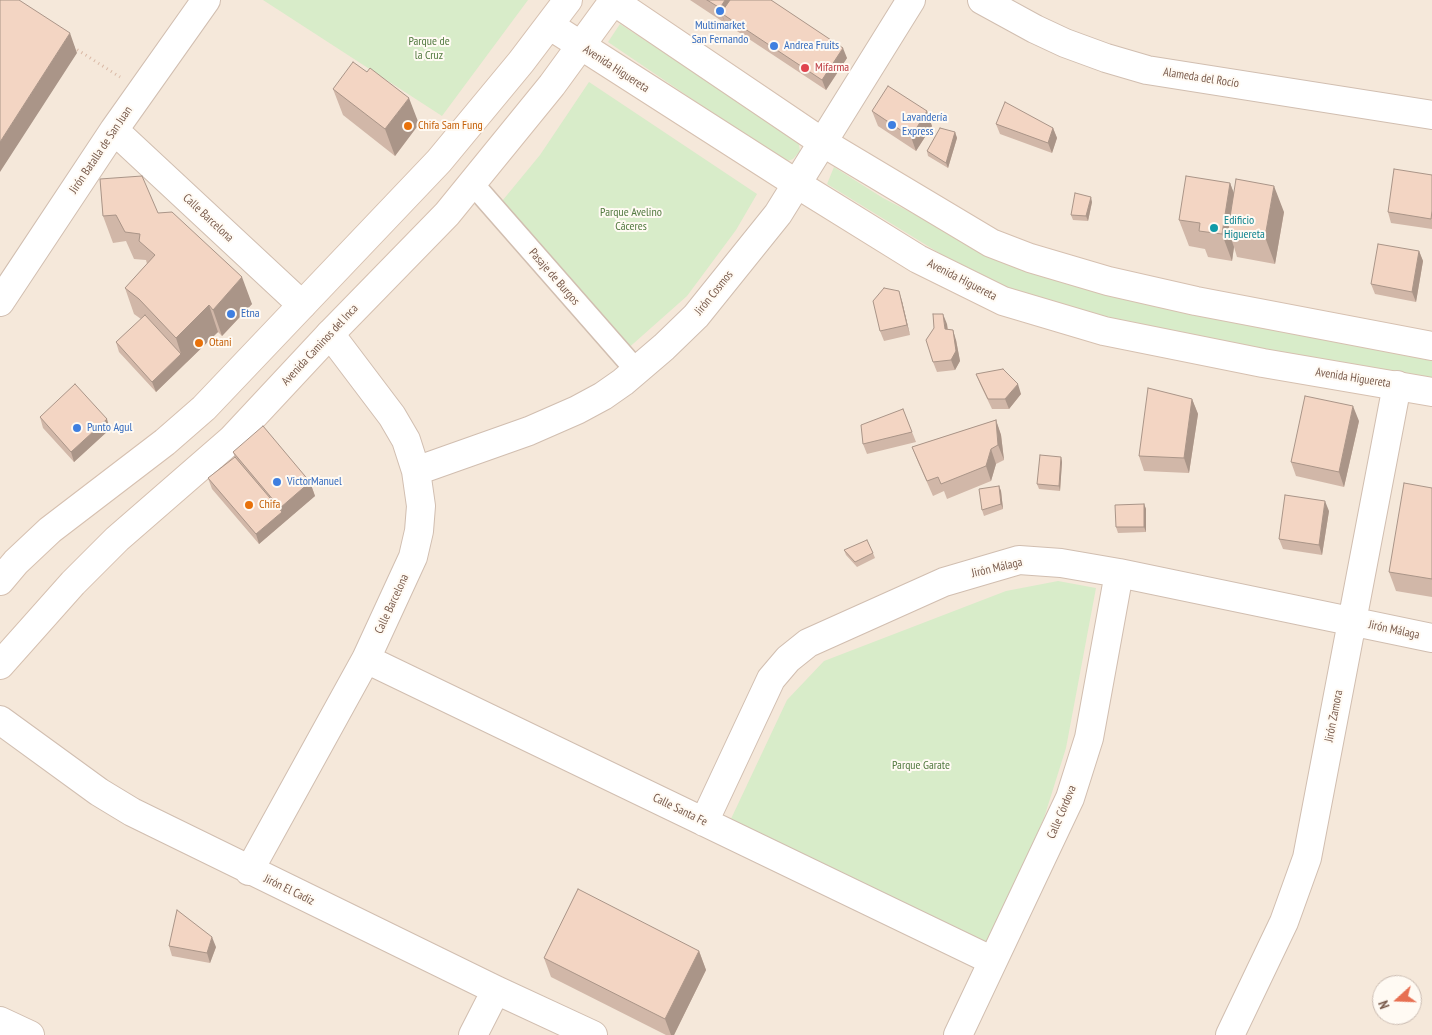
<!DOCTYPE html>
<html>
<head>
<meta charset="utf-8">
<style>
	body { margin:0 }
	#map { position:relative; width:1432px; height:1035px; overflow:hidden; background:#fdf6ec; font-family:"PT Sans Narrow",sans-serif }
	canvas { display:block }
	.north { position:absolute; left:1372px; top:975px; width:50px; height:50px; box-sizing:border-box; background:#fffaf3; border:1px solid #cabbb1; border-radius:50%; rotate:250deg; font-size:14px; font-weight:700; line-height:20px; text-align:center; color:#7a5c4d }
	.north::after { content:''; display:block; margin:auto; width:18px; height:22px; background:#e76f51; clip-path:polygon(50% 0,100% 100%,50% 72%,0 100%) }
</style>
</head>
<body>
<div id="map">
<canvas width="1432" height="1035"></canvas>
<div class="north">N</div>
</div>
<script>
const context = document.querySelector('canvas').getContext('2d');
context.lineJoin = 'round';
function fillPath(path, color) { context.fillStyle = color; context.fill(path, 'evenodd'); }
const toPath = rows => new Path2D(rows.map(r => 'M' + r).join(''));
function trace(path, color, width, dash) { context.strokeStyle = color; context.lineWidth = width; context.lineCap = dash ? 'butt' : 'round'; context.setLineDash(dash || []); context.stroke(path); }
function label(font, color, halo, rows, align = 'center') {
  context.font = font + ' "PT Sans Narrow",sans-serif'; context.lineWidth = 4; context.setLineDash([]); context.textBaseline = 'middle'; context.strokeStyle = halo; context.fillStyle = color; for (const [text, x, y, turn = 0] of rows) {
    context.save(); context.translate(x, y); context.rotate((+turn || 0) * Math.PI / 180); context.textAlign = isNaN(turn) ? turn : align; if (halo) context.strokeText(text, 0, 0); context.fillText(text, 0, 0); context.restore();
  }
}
fillPath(toPath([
	[0,0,1432,0,1432,1035,0,1035],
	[1382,985,1412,985,1412,1015,1382,1015]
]), '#f5e8da');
fillPath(toPath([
	[263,0,528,0,442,116],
	[620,24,798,140,800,151,793,159,785,162,608,42],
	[589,82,757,194,736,230,687,296,625,351,498,206,540,155],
	[834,167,883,198,985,251,1432,355,1432,381,1218,343,1009,296,827,184],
	[1058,581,1096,588,1066,748,1044,818,986,947,730,821,787,700,824,661,1006,591]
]), '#d8ecc9');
const pedestrian = toPath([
	[472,183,636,370]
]);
const minor = toPath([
	[982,0,1035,29,1065,43,1106,58,1147,70,1432,115],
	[114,130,302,305],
	[0,302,114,130,206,0],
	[416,471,529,431,577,410,603,396,623,382,664,347,696,316,778,214,911,0],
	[366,659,993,961],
	[0,720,99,792,132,812,496,990,593,1035],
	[704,822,771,679,788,659,808,643,944,582,1019,560,1061,563,1119,573,1432,638],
	[249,871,366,659,413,557,419,531,421,506,416,471,406,440,392,416,330,334],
	[0,1021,30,1035],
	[473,1035,496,990],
	[958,1035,1070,798,1089,738,1119,573],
	[1230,1035,1284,922,1307,858,1397,385]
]);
const secondary = toPath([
	[612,0,822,142,991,243,1030,258,1108,281,1196,301,1432,346],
	[549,25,797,184,918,259,1003,301,1104,331,1263,363,1432,392],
	[0,581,16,562,50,530,165,442,204,408,439,161,521,62,568,0],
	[0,665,73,583,117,539,232,439,330,334,447,214,552,85,614,0]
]);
trace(pedestrian, '#d1beb0', 24);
trace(minor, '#d1beb0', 30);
trace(secondary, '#d6c0b0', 30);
trace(toPath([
	[73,47,120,77]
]), '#d9b8a5', 3, [1, 4]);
trace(pedestrian, '#fff', 21);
trace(minor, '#fff', 28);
trace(secondary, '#fff', 28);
fillPath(toPath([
	[690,0,771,0,847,58,826,90],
	[333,89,419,124,395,156,343,115],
	[872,111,932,126,916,151,878,126],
	[996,124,1053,128,1057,138,1052,153,1000,134],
	[955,132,957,138,948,168,928,156,927,151],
	[1432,175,1432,229,1391,223,1388,212],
	[100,179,158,213,252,304,222,336,218,332,156,392,119,352,116,342,141,319,134,314,125,288,147,264,146,260,134,259,126,241,113,243,103,216],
	[1230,183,1234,194,1284,212,1275,264,1237,257,1234,247,1232,261,1208,257,1205,249,1189,246,1179,220],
	[1092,202,1088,221,1073,220,1071,215],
	[1419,251,1423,261,1416,302,1375,294,1371,284],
	[902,301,910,335,884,341,880,331],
	[947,324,948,329,956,340,960,361,955,370,937,372,933,362],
	[976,374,1021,394,1009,409,992,409,980,384],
	[1192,399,1198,414,1189,473,1144,471,1139,456],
	[903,409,916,442,867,454,863,444],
	[40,417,110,429,74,462,43,428],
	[996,420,1001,435,1004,460,996,464,991,481,947,499,944,491,933,496,918,462,912,447],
	[1359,421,1344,487,1296,476,1291,462],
	[233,452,310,482,315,496,259,544,212,489,208,478,235,457],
	[1061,457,1062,462,1060,491,1039,489,1037,484],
	[999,486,1001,491,1003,509,984,516,982,510],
	[1432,488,1432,597,1396,591,1389,572],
	[1144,504,1146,509,1146,532,1118,533,1116,527],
	[1329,511,1322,555,1283,549,1279,539],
	[844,550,873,553,875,558,857,567,846,555],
	[169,946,216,947,210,963,172,956],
	[699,951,706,970,674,1035,666,1035,551,977,544,958]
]), '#d1b7a8');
fillPath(toPath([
	[725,0,739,0,721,13,725,23,720,8],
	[70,33,77,53,0,172,0,142],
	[843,48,847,58,826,90,822,80],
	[409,98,419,124,395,156,385,129],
	[927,111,932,126,916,151,911,137],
	[1053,128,1057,138,1052,153,1048,143],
	[955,132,957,138,948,168,946,163],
	[1230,183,1240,209,1228,230,1234,247,1232,261,1222,234],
	[1274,186,1284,212,1275,264,1265,237],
	[1091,197,1092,202,1088,221,1086,216],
	[1419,251,1423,261,1416,302,1412,292],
	[242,277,252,304,222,336,213,310],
	[899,291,902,301,910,335,907,325],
	[209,305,218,332,156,392,152,382,181,354,176,338],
	[943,314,947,324,948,339,945,329],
	[953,330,956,340,960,361,955,370,951,360],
	[1018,384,1021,394,1009,409,1005,399],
	[1192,399,1198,414,1189,473,1184,458],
	[1353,406,1359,421,1344,487,1339,472],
	[107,419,110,429,74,462,71,452],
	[996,420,1001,435,1004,460,998,445],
	[991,449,996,464,991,481,986,466],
	[1061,457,1062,462,1060,491,1059,486],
	[310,482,315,496,259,544,256,534,282,512,280,508],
	[999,486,1001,491,1003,509,1001,504],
	[1325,501,1329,511,1322,555,1319,545],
	[1144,504,1146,509,1146,532,1144,527],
	[212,937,216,947,210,963,207,953],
	[699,951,706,970,674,1035,671,1035,665,1019]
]), '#aa9588');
const building = toPath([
	[0,0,19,0,70,33,0,142,0,0],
	[707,0,725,0,720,8,707,0],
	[730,0,771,0,843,48,822,80,721,13,730,0],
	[353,62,367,72,370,68,409,98,385,129,333,89,353,62],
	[888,86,927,111,911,137,872,111,888,86],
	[1005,102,1053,128,1048,143,996,124,1005,102],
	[940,128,955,132,946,163,927,151,940,128],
	[1394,169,1432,175,1432,211,1431,219,1388,212,1394,169],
	[142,176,158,213,172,212,242,277,213,310,209,305,176,338,139,299,125,288,155,255,139,241,140,234,125,232,116,215,103,216,100,179,142,176],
	[1186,176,1230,183,1222,234,1199,231,1200,223,1179,220,1186,176],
	[1236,179,1274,186,1265,237,1228,230,1236,179],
	[1075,193,1091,197,1086,216,1071,215,1075,193],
	[1378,244,1419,251,1412,292,1371,284,1378,244],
	[884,288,899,291,907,325,880,331,873,301,884,288],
	[933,314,943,314,945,329,953,330,956,351,951,360,933,362,926,340,934,328,933,314],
	[145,315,181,354,152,382,116,342,145,315],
	[1003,369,1018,384,1005,399,988,399,976,374,1003,369],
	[75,384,107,419,71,452,40,417,75,384],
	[1148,388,1192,399,1184,458,1139,456,1148,388],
	[1305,396,1353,406,1339,472,1291,462,1305,396],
	[903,409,912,432,863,444,861,425,903,409],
	[996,420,998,445,991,449,986,466,941,484,938,477,927,481,912,447,996,420],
	[263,426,310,482,280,508,233,452,263,426],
	[1040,455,1061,457,1059,486,1037,484,1040,455],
	[235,457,282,512,256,534,208,478,235,457],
	[1404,483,1432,488,1432,579,1389,572,1404,483],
	[999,486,1001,504,982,510,979,489,999,486],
	[1285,495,1325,501,1319,545,1279,539,1285,495],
	[1144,504,1144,527,1116,527,1115,505,1144,504],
	[867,540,873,553,855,562,844,550,867,540],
	[578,889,699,951,665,1019,544,958,578,889],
	[177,910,212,937,207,953,169,946,177,910]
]);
fillPath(building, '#f3d5c3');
trace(building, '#aa9588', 1);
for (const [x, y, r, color] of [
	[720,11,5,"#3f7fe0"],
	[774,46,5,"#3f7fe0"],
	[805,68,5,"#e0444e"],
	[892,125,5,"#3f7fe0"],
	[408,126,5,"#e8710a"],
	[1214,228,5,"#0f9aa8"],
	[231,314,5,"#3f7fe0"],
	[199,343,5,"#e8710a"],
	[77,428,5,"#3f7fe0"],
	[277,482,5,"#3f7fe0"],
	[249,505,5,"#e8710a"]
]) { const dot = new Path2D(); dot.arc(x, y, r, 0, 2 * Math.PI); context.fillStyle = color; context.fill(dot); trace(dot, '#fffaf3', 2); }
label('12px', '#366cbe', '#fffaf3', [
	["Multimarket",720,26,"center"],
	["San Fernando",720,40,"center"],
	["Andrea Fruits",784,46],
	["Lavandería",902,118],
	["Express",902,132],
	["Etna",241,314],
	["Punto Agul",87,428],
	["VictorManuel",287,482]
], 'left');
label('12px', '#537a41', '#fffaf3', [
	["Parque de",429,42],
	["la Cruz",429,56],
	["Parque Avelino",631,213],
	["Cáceres",631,227],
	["Parque Garate",921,766]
]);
label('12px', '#be3a42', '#fffaf3', [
	["Mifarma",815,68]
], 'left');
label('12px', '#7a5c4d', '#fffaf3', [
	["Avenida Higuereta",616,69,33],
	["Alameda del Rocío",1201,78,9],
	["Jirón Batalla de San Juan",101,150,-56],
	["Calle Barcelona",208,218,43],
	["Pasaje de Burgos",554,277,49],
	["Avenida Higuereta",962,280,27],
	["Jirón Cosmos",714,293,-51],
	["Avenida Caminos del Inca",320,345,-47],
	["Avenida Higuereta",1353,378,9],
	["Jirón Málaga",997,568,-13],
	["Calle Barcelona",392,604,-65],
	["Jirón Málaga",1394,630,12],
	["Jirón Zamora",1334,716,-79],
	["Calle Santa Fe",680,810,26],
	["Calle Córdova",1062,812,-67],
	["Jirón El Cadiz",289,890,26]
]);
label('12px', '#c56008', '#fffaf3', [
	["Chifa Sam Fung",418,126],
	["Otani",209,343],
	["Chifa",259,505]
], 'left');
label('12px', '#0d838f', '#fffaf3', [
	["Edificio",1224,221],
	["Higuereta",1224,235]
], 'left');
</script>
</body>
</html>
